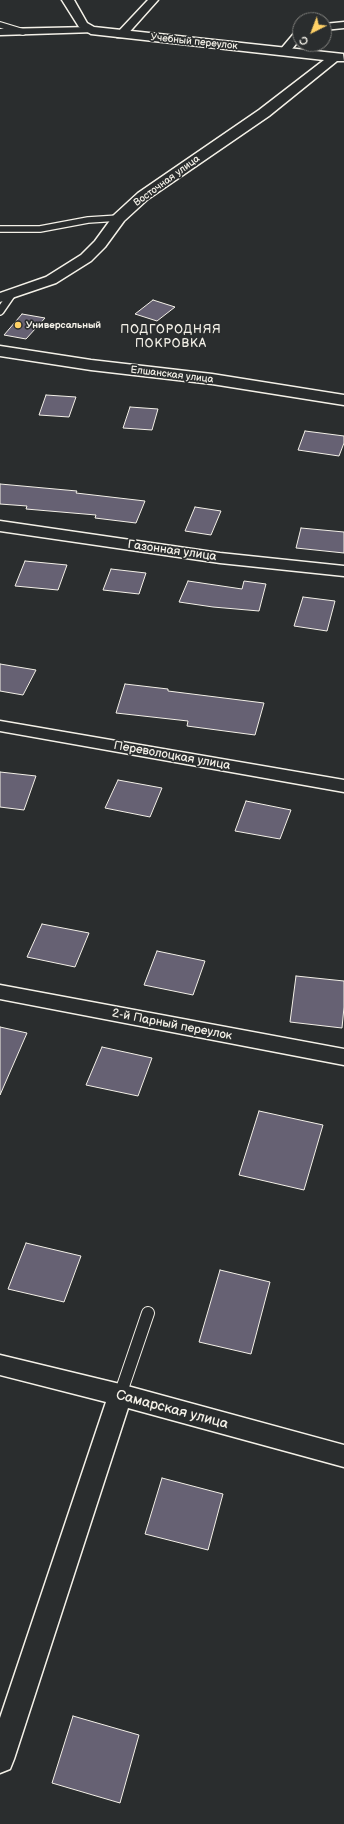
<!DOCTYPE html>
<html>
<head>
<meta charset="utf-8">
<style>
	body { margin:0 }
	#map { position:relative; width:344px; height:1824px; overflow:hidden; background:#2a2d2e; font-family:"Balsamiq Sans",sans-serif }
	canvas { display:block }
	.north { position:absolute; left:292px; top:12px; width:40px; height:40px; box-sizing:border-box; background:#2a2d2e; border:1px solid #7b7b78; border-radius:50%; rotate:222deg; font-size:11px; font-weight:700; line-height:16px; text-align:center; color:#f4f1e8 }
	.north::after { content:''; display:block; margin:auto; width:14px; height:18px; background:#ffd166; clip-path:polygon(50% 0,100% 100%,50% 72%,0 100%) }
</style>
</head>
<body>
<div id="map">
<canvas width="344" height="1824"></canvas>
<div class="north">С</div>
</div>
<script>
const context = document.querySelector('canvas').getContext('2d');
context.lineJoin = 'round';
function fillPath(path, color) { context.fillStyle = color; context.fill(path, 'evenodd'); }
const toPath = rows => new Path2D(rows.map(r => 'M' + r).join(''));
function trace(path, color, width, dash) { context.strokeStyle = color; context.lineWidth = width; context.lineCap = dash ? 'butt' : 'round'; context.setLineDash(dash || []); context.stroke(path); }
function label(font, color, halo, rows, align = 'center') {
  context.font = font + ' "Balsamiq Sans",sans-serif'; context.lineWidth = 3.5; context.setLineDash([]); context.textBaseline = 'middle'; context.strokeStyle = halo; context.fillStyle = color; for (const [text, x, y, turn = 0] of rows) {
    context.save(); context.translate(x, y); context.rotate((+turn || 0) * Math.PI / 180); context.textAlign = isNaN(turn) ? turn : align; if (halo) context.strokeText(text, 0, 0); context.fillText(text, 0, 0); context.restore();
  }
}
const building = toPath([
	[153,300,175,307,157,321,135,314,153,300],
	[22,314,45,318,26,339,4,335,22,314],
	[46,395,76,397,69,417,39,415,46,395],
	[130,407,158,409,152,430,123,428,130,407],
	[305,431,344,436,344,443,339,456,298,450,305,431],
	[0,484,77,491,76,493,145,501,136,523,95,518,96,515,26,509,27,506,0,504,0,484],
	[195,507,221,511,211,535,185,531,195,507],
	[301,528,344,532,344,553,296,548,301,528],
	[25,561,67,565,58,590,15,586,25,561],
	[111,569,146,573,139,594,103,590,111,569],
	[188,581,242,589,244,581,266,584,259,611,213,607,179,602,188,581],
	[303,597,335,601,327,631,294,626,303,597],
	[0,664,36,670,23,695,0,691,0,664],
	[125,684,168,689,168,691,264,703,255,735,187,726,188,721,116,713,125,684],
	[0,772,36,776,24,810,0,807,0,772],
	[118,780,162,788,150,817,105,808,118,780],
	[246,801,291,810,280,839,235,831,246,801],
	[42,924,89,933,75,967,27,957,42,924],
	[157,951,205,961,193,995,144,985,157,951],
	[296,976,344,981,344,1007,342,1028,290,1022,296,976],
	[0,1027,27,1033,0,1095,0,1027],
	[102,1047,152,1058,138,1096,86,1085,102,1047],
	[259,1111,323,1125,304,1190,239,1175,259,1111],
	[26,1243,81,1256,64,1302,8,1289,26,1243],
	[220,1270,270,1282,251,1354,199,1342,220,1270],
	[162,1478,223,1494,208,1550,145,1534,162,1478],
	[73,1716,139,1735,120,1803,52,1783,73,1716]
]);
fillPath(building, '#666173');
trace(building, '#f4f1e8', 1);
const serviceFar2 = toPath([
	[0,25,23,32],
	[0,229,40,229,88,220,119,218],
	[10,296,11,295]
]);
const serviceFar1 = toPath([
	[0,311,11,295]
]);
const service = toPath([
	[120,1395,148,1313]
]);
const minor = toPath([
	[148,0,158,0,125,37,117,37,116,35,117,33,148,0],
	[344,22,344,28,324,30,324,24,344,22],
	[91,27,96,30,95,32,0,35,0,29,91,27],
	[300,30,300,39,288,54,280,54,279,52,280,50,296,31,300,30],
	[0,521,220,553,344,566,344,576,220,563,0,531,0,521],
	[0,721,344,780,344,792,0,731,0,721],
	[0,985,344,1049,344,1065,0,999,0,985],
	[0,1355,120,1384,344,1445,344,1467,128,1408,14,1759,10,1769,0,1773,0,1718,106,1402,0,1375,0,1355]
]);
const tertiary = toPath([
	[62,0,74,0,87,23,94,27,343,54,344,61,337,61,269,116,148,199,124,221,105,247,91,261,56,283,0,302,0,293,46,277,81,255,95,241,114,215,138,193,259,110,324,60,91,34,79,27,62,0],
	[0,346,91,360,212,374,344,395,344,405,212,384,91,370,0,356,0,346]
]);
trace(serviceFar2, '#f4f1e8', 8);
trace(serviceFar1, '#f4f1e8', 10);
trace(service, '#f4f1e8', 14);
trace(minor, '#f4f1e8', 3);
trace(tertiary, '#f4f1e8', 3);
trace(serviceFar2, '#2a2d2e', 5.5);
trace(serviceFar1, '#2a2d2e', 7);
trace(service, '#2a2d2e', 12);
fillPath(minor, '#2a2d2e');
fillPath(tertiary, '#2a2d2e');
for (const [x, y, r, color] of [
	[18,325,4,"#ffd166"]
]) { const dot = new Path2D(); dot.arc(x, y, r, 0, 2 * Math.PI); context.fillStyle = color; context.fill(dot); trace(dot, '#2a2d2e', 1.5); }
label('10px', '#f4f1e8', '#2a2d2e', [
	["Учебный переулок",194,42,6],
	["Восточная улица",167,181,-36],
	["Елшанская улица",172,375,7]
]);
label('bold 10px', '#f4f1e8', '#2a2d2e', [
	["Универсальный",26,325]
], 'left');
context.letterSpacing = '1px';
label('12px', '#f4f1e8', '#2a2d2e', [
	["ПОДГОРОДНЯЯ",171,330],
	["ПОКРОВКА",171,344]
]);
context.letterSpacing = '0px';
label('12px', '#f4f1e8', '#2a2d2e', [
	["Газонная улица",172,551,8],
	["Переволоцкая улица",172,756,10],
	["2-й Парный переулок",172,1025,11]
]);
label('14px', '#f4f1e8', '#2a2d2e', [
	["Самарская улица",172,1410,15]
]);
</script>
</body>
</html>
